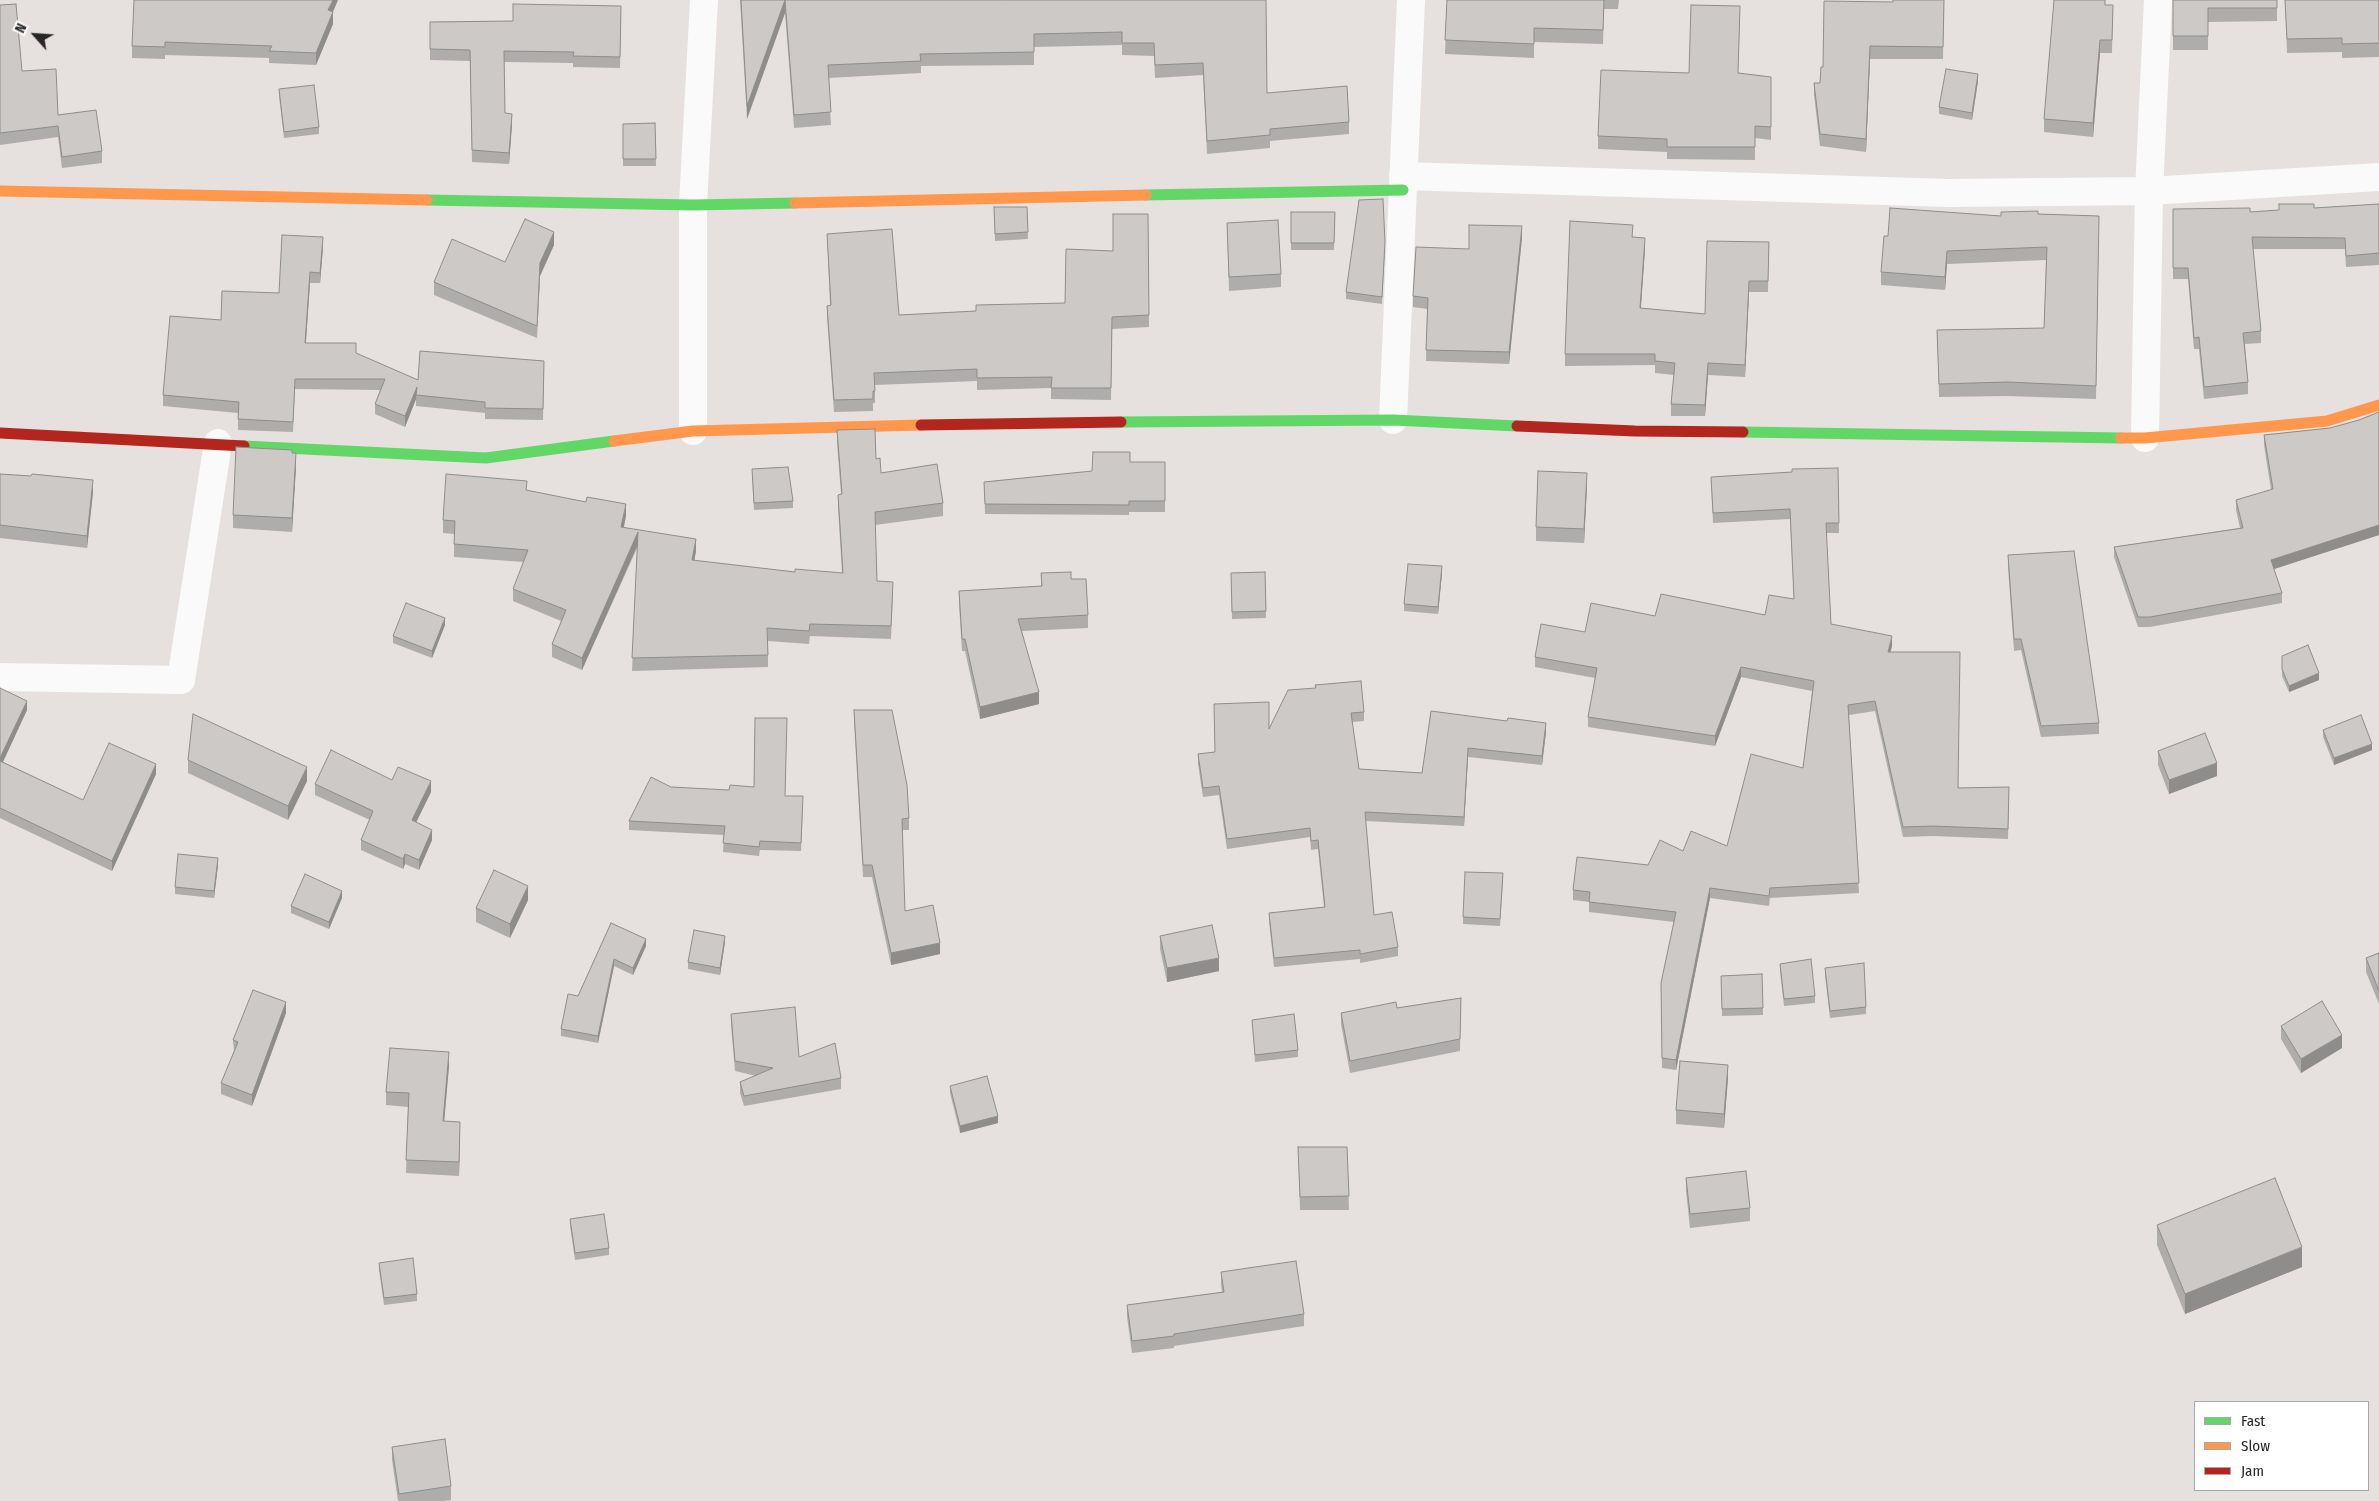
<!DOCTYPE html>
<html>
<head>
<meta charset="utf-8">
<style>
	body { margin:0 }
	#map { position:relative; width:2379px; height:1501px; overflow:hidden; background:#e6e1de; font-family:"Fira Sans Condensed",sans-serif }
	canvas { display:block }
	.legend { position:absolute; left:2194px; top:1401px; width:175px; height:90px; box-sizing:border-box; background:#fff; border:1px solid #a9a9a9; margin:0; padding:6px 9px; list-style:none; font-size:15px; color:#272727 }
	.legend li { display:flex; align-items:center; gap:10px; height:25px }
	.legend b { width:25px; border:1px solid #a9a9a9 }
	.north { position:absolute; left:10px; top:10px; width:50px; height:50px; -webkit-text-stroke:4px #fff; paint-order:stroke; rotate:296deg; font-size:14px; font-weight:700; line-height:20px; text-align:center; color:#272727 }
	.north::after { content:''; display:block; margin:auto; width:18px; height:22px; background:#272727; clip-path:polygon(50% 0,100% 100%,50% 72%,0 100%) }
</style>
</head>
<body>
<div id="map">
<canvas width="2379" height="1501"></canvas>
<ul class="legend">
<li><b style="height:6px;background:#63d668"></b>Fast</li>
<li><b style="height:6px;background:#ff974d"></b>Slow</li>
<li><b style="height:6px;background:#b3261e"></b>Jam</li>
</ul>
<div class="north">N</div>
</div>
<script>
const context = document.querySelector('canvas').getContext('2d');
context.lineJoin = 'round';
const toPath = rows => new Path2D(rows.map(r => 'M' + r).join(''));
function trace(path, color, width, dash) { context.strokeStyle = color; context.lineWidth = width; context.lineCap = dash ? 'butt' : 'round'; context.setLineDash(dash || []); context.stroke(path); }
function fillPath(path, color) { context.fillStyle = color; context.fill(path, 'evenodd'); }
trace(toPath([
	[1403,176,1948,193,2149,191,2379,177],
	[1393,420,1411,0],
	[693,431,693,205,704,0],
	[2145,438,2149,191,2158,0],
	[0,677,181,680,218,443]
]), '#fbfafa', 28);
trace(toPath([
	[1146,195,1403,190],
	[427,200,693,205,795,203],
	[1121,422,1393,420,1517,426],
	[1743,432,2121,438],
	[244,446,486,458,614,441]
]), '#63d668', 11);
trace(toPath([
	[0,191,427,200],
	[795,203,1146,195],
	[2121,438,2145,438,2327,421,2379,405],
	[614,441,693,431,921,425]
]), '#ff974d', 11);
trace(toPath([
	[921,425,1121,422],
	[1517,426,1635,431,1743,432],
	[0,433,244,446]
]), '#b3261e', 11);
fillPath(toPath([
	[740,0,1266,0,1267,93,1349,122,1349,134,1270,141,1270,148,1207,154,1203,75,1155,78,1154,56,1122,55,1122,45,1034,47,1034,65,921,66,921,73,828,78,831,125,794,128,785,13,747,119],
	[1447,0,1619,0,1618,9,1604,9,1603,44,1534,42,1534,58,1445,54],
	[1944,0,1943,59,1870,59,1866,152,1820,146,1814,95,1814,83,1820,83,1823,67,1893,2],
	[2173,0,2277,0,2277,21,2208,22,2208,50,2173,50],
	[2285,0,2379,0,2379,57,2342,58,2342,52,2287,53],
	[0,5,22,71,58,115,102,151,102,163,62,168,58,137,0,145],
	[2105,5,2113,5,2112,53,2100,53,2093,137,2044,132,2044,119],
	[333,12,333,24,316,65,269,63,269,58,165,55,165,59,132,58,132,46],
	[621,17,620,68,573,67,573,63,504,62,505,113,512,125,509,164,472,162,470,61,430,60,430,22,513,21],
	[1740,19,1738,73,1771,77,1771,140,1755,138,1755,160,1667,159,1667,152,1598,149,1598,136,1689,73],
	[1978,81,1972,120,1939,114,1939,107],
	[279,89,319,127,319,134,284,138,279,96],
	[655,123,656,166,623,166,623,124],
	[2379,204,2379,265,2346,267,2345,249,2253,249,2261,331,2261,343,2245,344,2248,382,2248,394,2204,399,2199,349,2194,349,2188,279,2173,279,2173,209,2250,212],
	[994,207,1027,207,1028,239,995,241],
	[1291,212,1335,212,1334,250,1291,250],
	[1148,214,1149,327,1112,329,1111,400,1051,399,1051,388,977,390,977,381,875,385,875,403,873,403,873,411,834,412,827,317,827,306,830,305,827,234,899,315,976,311,1065,303],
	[2038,214,2099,216,2096,399,2007,396,1939,397,1937,330,2044,328,2046,260,1947,264,1945,290,1881,285,1881,272,2001,216],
	[1227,223,1281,274,1281,287,1229,291],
	[1633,237,1645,249,1641,308,1705,314,1769,242,1768,292,1749,292,1745,377,1708,375,1705,416,1671,416,1671,404,1674,375,1655,373,1655,365,1565,366,1565,354],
	[1522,238,1509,364,1426,361,1427,309,1413,307,1413,296,1469,249],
	[554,245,540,276,537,338,434,295,434,282,505,262],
	[323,248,320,283,310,283,306,343,356,354,418,380,544,361,543,420,485,419,485,413,416,406,416,399,405,427,375,414,375,404,380,390,295,389,293,432,238,430,238,413,163,406,163,395,221,320,279,293],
	[1385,249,1382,304,1346,299,1346,292],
	[2379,412,2379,535,2274,569,2282,593,2282,603,2150,627,2138,627,2114,557,2114,547,2240,528,2236,510,2236,500,2271,490,2264,445,2264,435,2330,428,2359,420],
	[837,430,876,459,881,473,943,503,943,516,875,525,877,581,893,594,891,639,810,636,809,644,768,641,768,667,632,671,638,546,582,670,552,657,552,644,561,621,513,601,513,589,524,562,454,557,454,534,443,533,443,520,527,490,626,516,624,527,696,551,694,561,795,572,842,573,838,507,838,495,841,494,837,443],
	[1130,462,1165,462,1165,512,1129,512,1129,515,985,514,984,482,1092,471],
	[296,467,292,532,233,528,233,515],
	[1838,468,1839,533,1826,533,1831,624,1892,646,1890,652,1959,788,2009,787,2008,839,1933,836,1903,837,1875,711,1849,715,1859,893,1770,898,1769,906,1710,898,1676,1070,1662,1068,1661,983,1674,922,1589,912,1589,902,1573,900,1573,890,1648,865,1683,851,1727,846,1803,768,1812,691,1741,677,1715,746,1588,727,1588,717,1595,678,1535,667,1535,657,1585,632,1655,616,1765,615,1794,599,1790,519,1713,523,1711,477,1792,472],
	[0,474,31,476,93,492,87,548,0,538],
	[752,476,793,501,793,508,754,510],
	[1587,486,1584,543,1536,541,1536,527],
	[2008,555,2099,723,2099,734,2041,737,2021,650,2014,651,2008,567],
	[1265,572,1266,618,1232,619,1231,573],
	[1041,573,1071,579,1088,615,1088,628,1022,631,1039,704,980,719,965,651,962,651,959,604,959,591,1041,586],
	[1442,573,1438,614,1404,611,1404,604],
	[445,625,432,658,393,643,393,636],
	[2282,656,2319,680,2289,692,2282,676],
	[0,688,27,710,3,762,83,800,156,774,112,871,0,818],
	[1288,690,1364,712,1364,721,1352,722,1359,769,1422,773,1431,711,1546,732,1542,765,1468,757,1464,826,1365,821,1374,915,1398,947,1398,956,1360,963,1360,959,1274,967,1269,922,1269,913,1324,907,1318,849,1311,850,1310,837,1227,849,1219,795,1203,797,1198,764,1198,754,1215,752,1269,729],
	[854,710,909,818,909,830,902,830,905,911,940,954,891,965,872,877,863,877,854,721],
	[2323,730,2372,750,2334,765,2323,737],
	[2158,751,2217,776,2169,794,2158,765],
	[188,760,307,781,288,820,188,773],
	[392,780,431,792,416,822,432,840,419,870,405,864,403,869,361,850,361,840,370,820,315,795,315,784],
	[671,787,786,796,803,805,801,851,760,850,759,856,723,852,724,835,629,830,629,821],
	[218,865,214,898,175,894,175,887],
	[1503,880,1500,926,1463,924,1463,917],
	[342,898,329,929,291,913,291,906],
	[528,900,510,938,476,922,476,908],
	[611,923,646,946,633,975,614,966,598,1043,561,1036,561,1029,578,996],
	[1160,936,1219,971,1167,982,1160,949],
	[725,942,720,975,688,969,688,962],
	[2379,953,2379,1004,2366,972,2366,958],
	[1780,964,1815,996,1815,1003,1784,1006,1780,971],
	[1825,968,1866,1007,1866,1014,1830,1018,1825,975],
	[1762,974,1763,1015,1722,1016,1721,976],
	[1461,998,1460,1051,1350,1073,1341,1024,1341,1013,1397,1008],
	[286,1013,252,1106,221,1094,221,1083,234,1051,233,1040],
	[731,1014,799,1057,841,1078,841,1089,744,1106,740,1093,740,1082,756,1076,735,1071,731,1025],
	[1252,1020,1298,1050,1298,1057,1255,1062],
	[2281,1026,2342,1048,2301,1073,2281,1039],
	[449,1066,444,1121,460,1135,459,1176,406,1173,408,1107,386,1105,386,1092],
	[1728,1078,1724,1128,1676,1124,1676,1110],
	[950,1086,998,1123,960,1133,950,1093],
	[1298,1147,1347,1147,1349,1210,1300,1210],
	[1686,1178,1750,1208,1750,1221,1690,1228,1686,1191],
	[570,1219,609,1248,609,1255,575,1260,570,1226],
	[2157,1225,2302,1267,2185,1314,2157,1245],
	[379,1263,417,1294,417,1301,384,1305,379,1270],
	[1221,1272,1304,1314,1304,1326,1174,1346,1174,1348,1132,1353,1127,1317,1127,1305,1222,1292,1221,1284],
	[392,1447,451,1486,451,1500,444,1501,398,1501,392,1460]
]), '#afadab');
fillPath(toPath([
	[333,0,338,0,333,12,333,24,316,65,316,53,328,10],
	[785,0,785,13,747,119,747,106],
	[2100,40,2100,53,2093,137,2093,123],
	[1870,46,1870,59,1866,152,1866,139],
	[1978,74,1978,81,1972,120,1972,113],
	[512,114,512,125,509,164,509,153],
	[1522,226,1522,238,1509,364,1509,352],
	[554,232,554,245,540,276,537,338,540,263],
	[323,237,323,248,320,283,320,273],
	[1645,238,1645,249,1640,319,1640,308],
	[1947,251,1947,264,1945,290,1945,277],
	[310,272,310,283,305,354,305,343],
	[1749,281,1749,292,1745,377,1745,365],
	[1708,363,1708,375,1705,416,1705,405],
	[417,387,416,399,405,427,405,416],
	[296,453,296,467,292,532,292,518],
	[1587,473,1587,486,1584,543,1584,529],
	[93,480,93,492,87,548,87,536],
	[626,504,626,516,621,539,621,527],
	[2379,525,2379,535,2271,570,2271,560],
	[638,532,638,544,582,670,582,658],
	[696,539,696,551,692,573,692,560],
	[1442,566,1442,573,1438,614,1438,607],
	[445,618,445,625,432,658,432,651],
	[1892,636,1892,646,1888,662,1888,652],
	[1741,667,1741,677,1715,746,1715,736],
	[2319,673,2319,680,2289,692,2289,686],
	[1039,692,1039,704,980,719,980,707],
	[27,701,27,710,0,768,0,758],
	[1546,723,1546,732,1542,765,1542,756],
	[2372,744,2372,750,2334,765,2334,758],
	[1468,748,1468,757,1464,826,1464,817],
	[2217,763,2217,776,2169,794,2169,780],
	[156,764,156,774,112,871,112,861],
	[307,767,307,781,288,820,288,806],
	[431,781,431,792,412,831,412,820],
	[432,830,432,840,419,870,419,860],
	[405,854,405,864,403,869,403,859],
	[218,858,218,865,214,898,214,891],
	[528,886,528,900,510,938,510,924],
	[1710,888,1710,898,1676,1070,1676,1060],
	[342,891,342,898,329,929,329,922],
	[725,936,725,942,720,975,720,968],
	[646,939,646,946,633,975,633,968],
	[940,943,940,954,891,965,891,953],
	[1219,958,1219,971,1167,982,1167,968],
	[614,959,614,966,598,1043,598,1036],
	[286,1002,286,1013,252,1106,252,1095],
	[2342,1035,2342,1048,2301,1073,2301,1059],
	[449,1052,449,1066,443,1135,443,1121],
	[1728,1065,1728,1078,1724,1128,1724,1114],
	[998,1116,998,1123,960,1133,960,1126],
	[460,1122,460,1135,459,1176,459,1162],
	[2302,1247,2302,1267,2185,1314,2185,1294]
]), '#8f8d8b');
const building = toPath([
	[134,0,333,0,328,10,333,12,316,53,269,51,272,46,165,42,165,47,132,46,134,0],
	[741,0,1266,0,1267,93,1347,86,1349,122,1270,129,1270,135,1207,141,1203,63,1155,65,1154,43,1122,43,1122,32,1034,34,1034,52,920,54,921,61,828,65,831,112,794,115,785,0,747,106,741,0],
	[1447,0,1604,0,1603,30,1534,28,1534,44,1445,40,1447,0],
	[1893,0,1944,0,1943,47,1870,46,1866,139,1820,134,1814,83,1820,83,1821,67,1823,67,1824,1,1893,2,1893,0],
	[2054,0,2105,0,2105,5,2113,5,2112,40,2100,40,2093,123,2044,119,2054,0],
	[2173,0,2277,0,2277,8,2208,8,2208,36,2173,36,2173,0],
	[2285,0,2379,0,2379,43,2342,44,2342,38,2287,39,2285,0],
	[16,4,22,71,56,69,58,115,96,110,102,151,62,157,58,126,0,133,0,5,16,4],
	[513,4,621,6,620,57,573,56,574,52,504,51,505,113,512,114,509,153,472,150,470,50,430,49,430,22,513,21,513,4],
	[1691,5,1740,6,1738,73,1771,77,1771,127,1755,126,1755,147,1667,147,1667,139,1598,136,1601,70,1689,73,1691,5],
	[1946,69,1978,74,1972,113,1939,107,1946,69],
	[314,85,319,127,284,132,279,89,314,85],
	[655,123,656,159,623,159,623,124,655,123],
	[1383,199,1385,242,1382,297,1346,292,1359,200,1383,199],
	[2279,204,2314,204,2314,208,2379,204,2379,253,2346,256,2345,238,2252,237,2261,331,2243,333,2248,382,2204,387,2199,337,2194,338,2188,268,2173,268,2173,209,2250,208,2250,212,2279,210,2279,204],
	[994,207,1027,207,1028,232,995,234,994,207],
	[1890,208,2001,216,2001,212,2038,211,2038,214,2099,216,2096,386,2007,382,1939,384,1937,330,2044,328,2047,247,1947,251,1945,277,1881,272,1884,236,1888,236,1890,208],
	[1291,212,1335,212,1334,243,1291,243,1291,212],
	[1113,214,1148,214,1149,315,1112,317,1111,388,1051,388,1052,377,977,378,977,369,874,373,875,391,873,391,873,399,834,400,827,306,831,305,827,234,892,229,899,315,976,311,976,305,1065,303,1066,249,1113,251,1113,214],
	[525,219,554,232,540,263,537,326,434,282,452,239,505,262,525,219],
	[1278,220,1281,274,1229,277,1227,223,1278,220],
	[1570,221,1633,225,1632,237,1645,238,1640,308,1705,314,1707,241,1769,242,1768,281,1749,281,1745,365,1708,363,1705,405,1671,404,1675,363,1655,361,1655,354,1565,354,1570,221],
	[1469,225,1522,226,1509,352,1426,350,1428,298,1413,296,1416,247,1469,249,1469,225],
	[282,235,323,237,320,273,310,272,305,343,356,343,356,353,418,380,420,351,544,361,543,409,485,408,485,402,416,395,417,387,405,416,375,404,385,379,295,379,293,422,238,419,239,402,163,395,170,316,221,320,222,291,279,293,282,235],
	[2379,412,2379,525,2271,560,2282,593,2150,617,2138,617,2114,547,2243,528,2236,500,2273,489,2264,435,2330,428,2359,420,2379,412],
	[875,429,876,459,880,458,881,473,937,464,943,503,875,512,877,581,893,582,891,626,810,624,809,631,767,628,768,655,632,658,638,532,582,658,552,644,566,610,513,589,528,550,454,544,455,521,443,520,446,474,527,481,526,490,586,502,587,497,626,504,621,527,696,539,692,560,795,572,795,569,843,573,838,495,842,494,837,430,875,429],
	[236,447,292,450,292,453,296,453,292,518,233,515,236,447],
	[1093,452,1130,452,1130,462,1165,462,1165,501,1129,501,1129,505,985,504,984,482,1092,471,1093,452],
	[788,467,793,501,754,503,752,469,788,467],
	[1838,468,1839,523,1826,523,1831,624,1892,636,1888,652,1960,652,1958,788,2009,787,2008,829,1933,826,1903,827,1875,701,1848,705,1859,883,1770,888,1769,896,1710,888,1676,1060,1662,1058,1661,983,1676,912,1589,902,1590,892,1573,890,1577,857,1648,865,1660,840,1683,851,1691,831,1727,846,1751,754,1803,768,1814,681,1741,667,1715,736,1588,717,1597,668,1535,657,1541,624,1585,632,1591,603,1655,616,1661,594,1765,615,1769,595,1794,599,1790,509,1713,513,1711,477,1792,472,1792,469,1838,468],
	[1538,471,1587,473,1584,529,1536,527,1538,471],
	[0,474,31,476,32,474,93,480,87,536,0,525,0,474],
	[2074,551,2099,723,2041,726,2021,639,2014,639,2008,555,2074,551],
	[1408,564,1442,566,1438,607,1404,604,1408,564],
	[1071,572,1071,579,1086,579,1088,615,1018,619,1039,692,980,707,965,639,962,639,959,591,1042,586,1041,573,1071,572],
	[1265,572,1266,611,1232,612,1231,573,1265,572],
	[406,603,445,618,432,651,393,636,406,603],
	[2308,645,2319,673,2289,686,2282,669,2282,656,2308,645],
	[1361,681,1364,712,1351,713,1359,769,1422,773,1431,711,1507,721,1508,718,1546,723,1542,756,1468,748,1464,817,1365,812,1374,915,1392,912,1398,947,1360,954,1360,950,1274,958,1269,913,1325,907,1318,840,1311,841,1310,828,1227,839,1219,786,1203,788,1198,754,1215,752,1214,704,1269,702,1269,729,1288,690,1316,688,1315,685,1361,681],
	[0,688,27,701,0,758,0,688],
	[854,710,892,710,907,785,909,818,902,819,905,911,933,905,940,943,891,953,872,865,863,865,854,710],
	[193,714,307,767,288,806,188,760,193,714],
	[2361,715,2372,744,2334,758,2323,730,2361,715],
	[755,718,787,718,785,796,803,796,801,843,760,841,759,847,723,843,725,826,629,821,651,777,671,787,729,790,730,785,754,787,755,718],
	[2205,733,2217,763,2169,780,2158,751,2205,733],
	[109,743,156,764,112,861,0,808,0,761,83,800,109,743],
	[331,750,392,780,398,767,431,781,412,820,432,830,419,860,405,854,403,859,361,840,373,811,315,784,331,750],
	[178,854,218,858,214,891,175,887,178,854],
	[494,870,528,886,510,924,476,908,494,870],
	[1465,872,1503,873,1500,919,1463,917,1465,872],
	[305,874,342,891,329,922,291,906,305,874],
	[611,923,646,939,633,968,614,959,598,1036,561,1029,568,994,578,996,611,923],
	[1212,925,1219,958,1167,968,1160,936,1212,925],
	[694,930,725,936,720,968,688,962,694,930],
	[2379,953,2379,991,2366,958,2379,953],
	[1811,959,1815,996,1784,999,1780,964,1811,959],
	[1864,963,1866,1007,1830,1011,1825,968,1864,963],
	[1762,974,1763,1008,1722,1009,1721,976,1762,974],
	[253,990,286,1002,252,1095,221,1083,238,1042,233,1040,253,990],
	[1461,998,1460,1039,1350,1061,1341,1013,1396,1002,1397,1008,1461,998],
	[2322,1001,2342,1035,2301,1059,2281,1026,2322,1001],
	[795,1007,799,1057,835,1043,841,1078,744,1096,740,1082,773,1068,735,1061,731,1014,795,1007],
	[1294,1014,1298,1050,1255,1055,1252,1020,1294,1014],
	[390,1048,449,1052,443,1121,460,1122,459,1162,406,1160,409,1093,386,1092,390,1048],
	[1680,1061,1728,1065,1724,1114,1676,1110,1680,1061],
	[987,1076,998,1116,960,1126,950,1086,987,1076],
	[1298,1147,1347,1147,1349,1196,1300,1197,1298,1147],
	[1746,1171,1750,1208,1690,1214,1686,1178,1746,1171],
	[2275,1178,2302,1247,2185,1294,2157,1225,2275,1178],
	[604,1214,609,1248,575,1253,570,1219,604,1214],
	[413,1258,417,1294,384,1298,379,1263,413,1258],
	[1296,1261,1304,1314,1174,1334,1174,1336,1132,1341,1127,1305,1224,1292,1221,1272,1296,1261],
	[445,1439,451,1486,399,1494,392,1447,445,1439]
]);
fillPath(building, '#ccc9c7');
trace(building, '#8f8d8b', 1);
</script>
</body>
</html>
